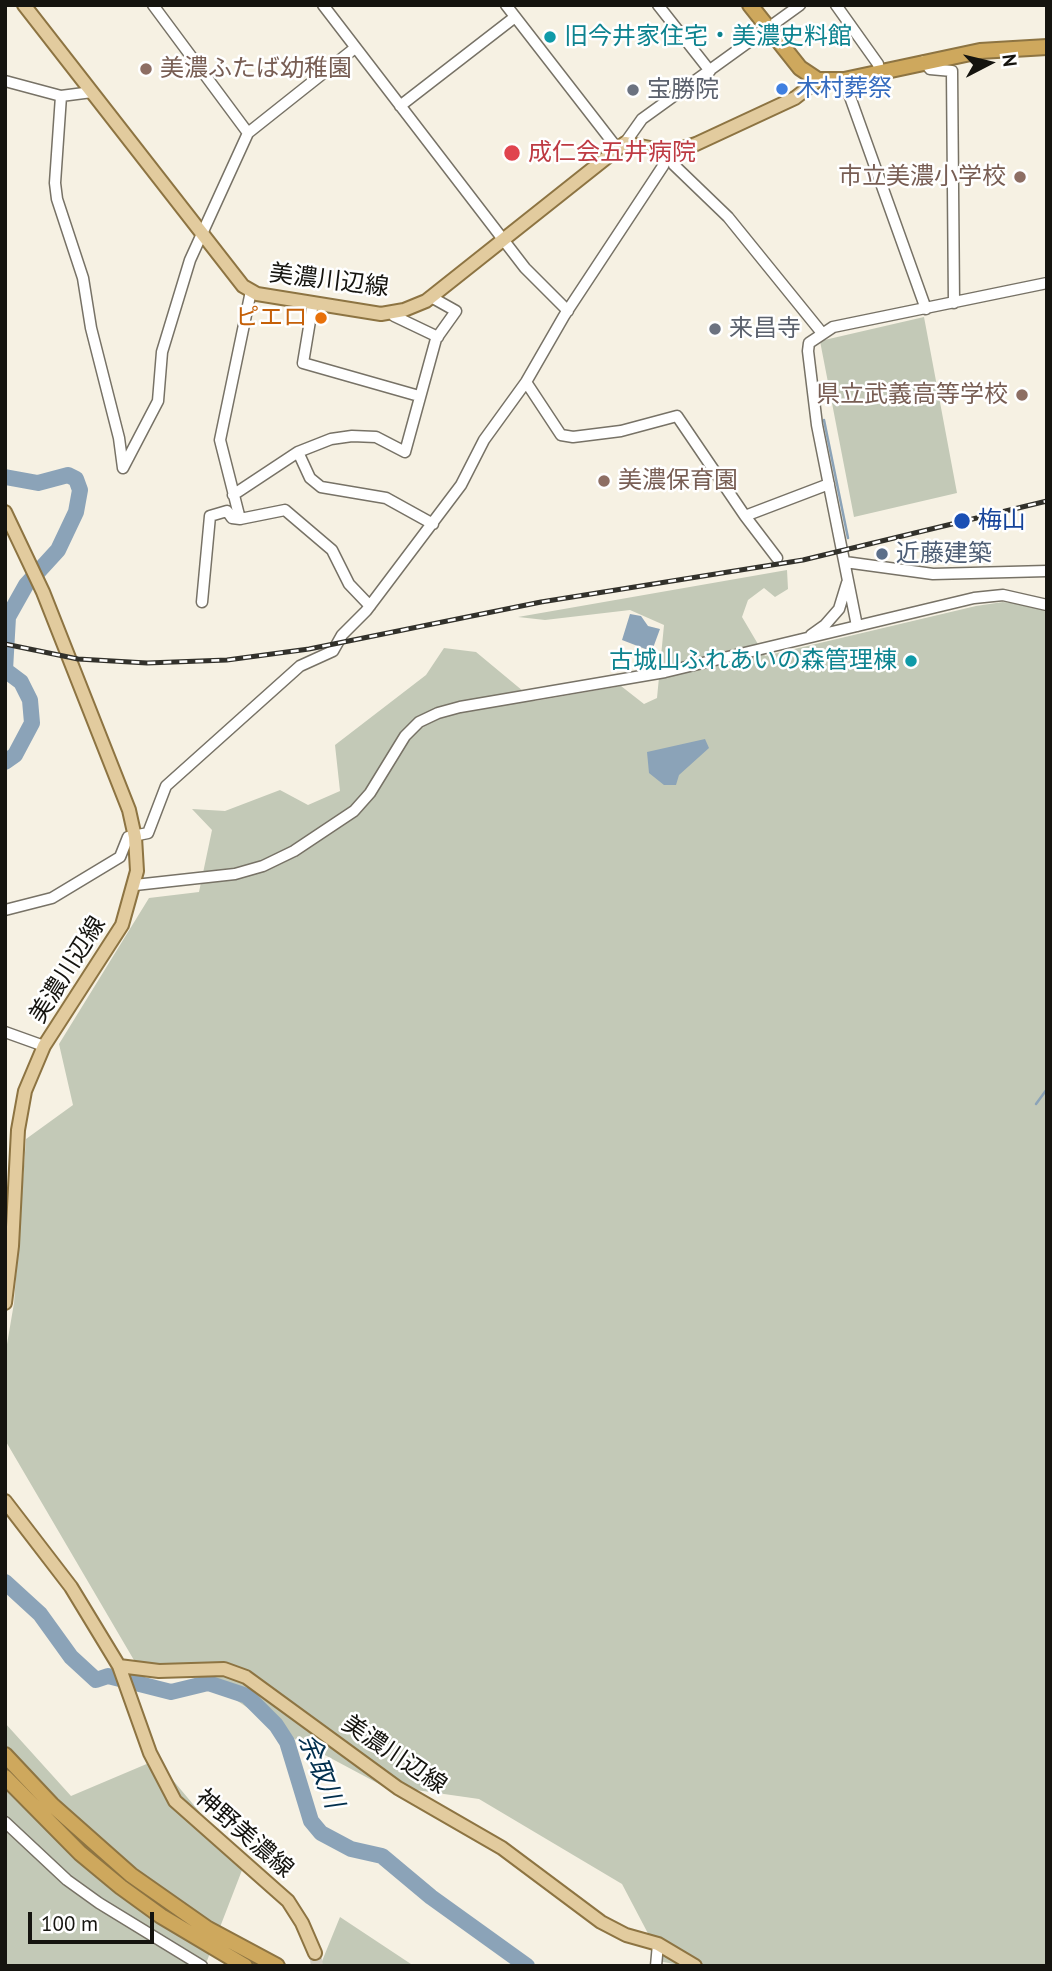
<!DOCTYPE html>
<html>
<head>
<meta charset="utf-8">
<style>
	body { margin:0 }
	#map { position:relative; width:1052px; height:1971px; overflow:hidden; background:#f6f1e3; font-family:"PT Sans",sans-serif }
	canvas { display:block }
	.frame { position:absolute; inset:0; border:7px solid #15140f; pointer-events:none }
	.north { position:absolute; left:954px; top:28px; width:70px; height:70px; -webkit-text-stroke:5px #fff; paint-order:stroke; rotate:83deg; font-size:19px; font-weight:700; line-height:28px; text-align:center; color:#15140f }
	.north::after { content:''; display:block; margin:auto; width:24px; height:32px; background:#15140f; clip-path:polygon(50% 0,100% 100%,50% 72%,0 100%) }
	.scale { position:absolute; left:28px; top:1912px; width:126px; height:32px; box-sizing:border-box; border:4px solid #15140f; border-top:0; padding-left:9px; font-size:21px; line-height:24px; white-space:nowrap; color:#15140f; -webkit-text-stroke:5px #fff; paint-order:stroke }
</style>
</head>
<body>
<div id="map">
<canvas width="1052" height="1971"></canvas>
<div class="frame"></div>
<div class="north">N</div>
<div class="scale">100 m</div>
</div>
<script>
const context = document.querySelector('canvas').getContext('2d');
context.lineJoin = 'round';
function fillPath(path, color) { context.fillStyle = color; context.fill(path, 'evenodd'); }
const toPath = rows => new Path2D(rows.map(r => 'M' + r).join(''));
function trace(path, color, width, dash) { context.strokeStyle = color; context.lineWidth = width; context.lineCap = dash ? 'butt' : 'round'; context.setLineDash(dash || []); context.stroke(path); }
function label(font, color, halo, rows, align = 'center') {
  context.font = font + ' "PT Sans","Noto Sans JP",sans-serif'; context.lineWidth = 5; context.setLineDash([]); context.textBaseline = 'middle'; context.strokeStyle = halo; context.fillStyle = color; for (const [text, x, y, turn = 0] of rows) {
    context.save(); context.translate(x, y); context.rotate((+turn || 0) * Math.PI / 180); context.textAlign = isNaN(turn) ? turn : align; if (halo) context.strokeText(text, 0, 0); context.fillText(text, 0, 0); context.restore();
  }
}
fillPath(toPath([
	[924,317,957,493,854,517,820,341],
	[787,570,788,589,775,597,764,588,748,600,742,617,765,656,976,606,1003,602,1031,605,1047,610,1047,1966,686,1966,663,1962,622,1884,479,1799,381,1785,293,1738,203,1678,138,1667,5,1440,5,1356,14,1303,26,1139,73,1105,59,1044,149,898,199,892,212,830,192,809,225,811,280,790,308,805,340,791,335,745,426,675,444,648,476,652,535,701,621,686,644,704,657,698,664,625,630,610,545,620,518,617],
	[5,1723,71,1796,156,1760,244,1865,205,1966,5,1966],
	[340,1917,414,1966,320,1966]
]), '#c3c9b7');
fillPath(toPath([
	[630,614,641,616,648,626,660,629,653,648,648,650,622,640],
	[705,739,709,748,679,775,676,785,664,785,649,773,647,752]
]), '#8ba3b8');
trace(toPath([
	[824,420,848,538],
	[1036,1104,1047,1089]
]), '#8ba3b8', 2.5);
trace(toPath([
	[5,477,38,483,68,475,76,479,80,490,76,512,58,550,26,585,8,617,5,670,21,682,30,700,32,723,15,755,5,762],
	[5,1582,40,1614,71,1657,96,1680,108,1676,171,1692,208,1683,247,1696,276,1725,287,1742,311,1821,321,1833,351,1849,382,1856,431,1897,527,1966]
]), '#8ba3b8', 16);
trace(toPath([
	[315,1953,317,1966]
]), '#d4d0c3', 12, [12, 6]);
const minor = toPath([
	[153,5,248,133],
	[323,5,525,268,568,311],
	[506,5,617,148],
	[658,5,710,71],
	[836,5,878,64,879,70],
	[924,61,930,69,952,71,954,303],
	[844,80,926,309],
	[5,81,61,96,92,92],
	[61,96,55,183,57,199,83,278,91,328,119,438,123,468],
	[400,106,515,17],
	[625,143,642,119,800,5],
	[670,152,674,165,728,217,822,333],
	[313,303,303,363,419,396],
	[393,312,394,316,438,337],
	[526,382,561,435,573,437,621,431,677,416,745,516,829,484],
	[298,452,331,439,352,436,376,437,405,452,436,339,456,311,431,297],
	[123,468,158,401,162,352,190,260,248,133,355,48],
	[233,495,298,452,310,478,321,487,386,498,433,524],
	[745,516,777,558],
	[240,519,285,510,332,550,349,584,370,606],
	[845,562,933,574,1047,571],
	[202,602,210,516,227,511,232,518,240,519,220,440,251,291],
	[857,626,817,425,808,351,809,343,833,327,1047,283],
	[811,635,825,625,839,609,847,583],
	[135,885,235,874,263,866,294,851,354,811,370,793,405,736,419,722,438,713,460,707,665,672,974,598,1003,595,1047,605],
	[5,910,52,898,120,857,128,837,148,833,166,786,300,666,333,651,342,635,366,611,461,485,484,440,526,382,564,316,663,166,670,152],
	[5,1032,44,1046],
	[5,1822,67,1880,99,1903,202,1966],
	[656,1966,658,1944]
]);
const major = toPath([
	[24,5,243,286,257,294,381,314,404,310,426,301,625,143,670,152,696,144,795,98,818,80],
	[5,512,43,592,129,810,135,837,137,871,122,925,44,1046,25,1091,18,1130,12,1246,5,1303],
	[5,1501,71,1587,119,1666,150,1753,175,1801,288,1901,302,1923,315,1953],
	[119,1666,159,1671,224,1669,246,1677,398,1788,502,1848,601,1922,626,1935,658,1944,695,1966]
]);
const highway = toPath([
	[750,5,800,68,818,80,844,80,980,51,1047,47],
	[5,1755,52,1805,131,1875,208,1929,277,1966],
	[5,1777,80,1853,121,1887,161,1916,245,1966]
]);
trace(minor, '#777266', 13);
trace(major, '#8d7442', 16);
trace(highway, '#8d7442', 18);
trace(minor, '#fff', 10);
trace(major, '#e2cb9e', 12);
trace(highway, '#cea85d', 14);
const rail = toPath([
	[5,644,78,659,147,663,227,660,309,649,541,602,803,560,1047,501]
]);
trace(rail, '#32312b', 5);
trace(rail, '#fff', 2.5, [8]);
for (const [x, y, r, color] of [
	[550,37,7,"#0f9aa8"],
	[146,69,7,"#8d6e63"],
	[782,89,7,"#3f7fe0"],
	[633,90,7,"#6b7280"],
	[512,153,9,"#e0444e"],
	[1020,177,7,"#8d6e63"],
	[321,318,7,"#e8710a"],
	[715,329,7,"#6b7280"],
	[1022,395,7,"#8d6e63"],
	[604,481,7,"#8d6e63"],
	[962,521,9,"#1a4fb4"],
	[882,554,7,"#5c6f8a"],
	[911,661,7,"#0f9aa8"]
]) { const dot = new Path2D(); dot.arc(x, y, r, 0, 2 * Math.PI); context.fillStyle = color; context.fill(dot); trace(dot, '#fff', 2.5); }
label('24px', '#0d838f', '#fff', [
	["旧今井家住宅・美濃史料館",564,37],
	["古城山ふれあいの森管理棟",897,661,"right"]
], 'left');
label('24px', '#785e54', '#fff', [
	["美濃ふたば幼稚園",160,69],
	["市立美濃小学校",1006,177,"right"],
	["県立武義高等学校",1008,395,"right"],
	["美濃保育園",618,481]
], 'left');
label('24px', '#366cbe', '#fff', [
	["木村葬祭",796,89]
], 'left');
label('24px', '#5b616d', '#fff', [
	["宝勝院",647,90],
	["来昌寺",729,329]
], 'left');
label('24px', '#be3a42', '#fff', [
	["成仁会五井病院",528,153]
], 'left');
label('24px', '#15140f', '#fff', [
	["美濃川辺線",329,281,7],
	["美濃川辺線",68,970,-58],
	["美濃川辺線",394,1755,34],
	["神野美濃線",244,1834,41]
]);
label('24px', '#c56008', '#fff', [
	["ピエロ",307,318]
], 'right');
label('24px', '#164399', '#fff', [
	["梅山",978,521]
], 'left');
label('24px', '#4e5e75', '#fff', [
	["近藤建築",896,554]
], 'left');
label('italic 26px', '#022f4d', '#fff', [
	["余取川",320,1771,68]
]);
</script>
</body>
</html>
